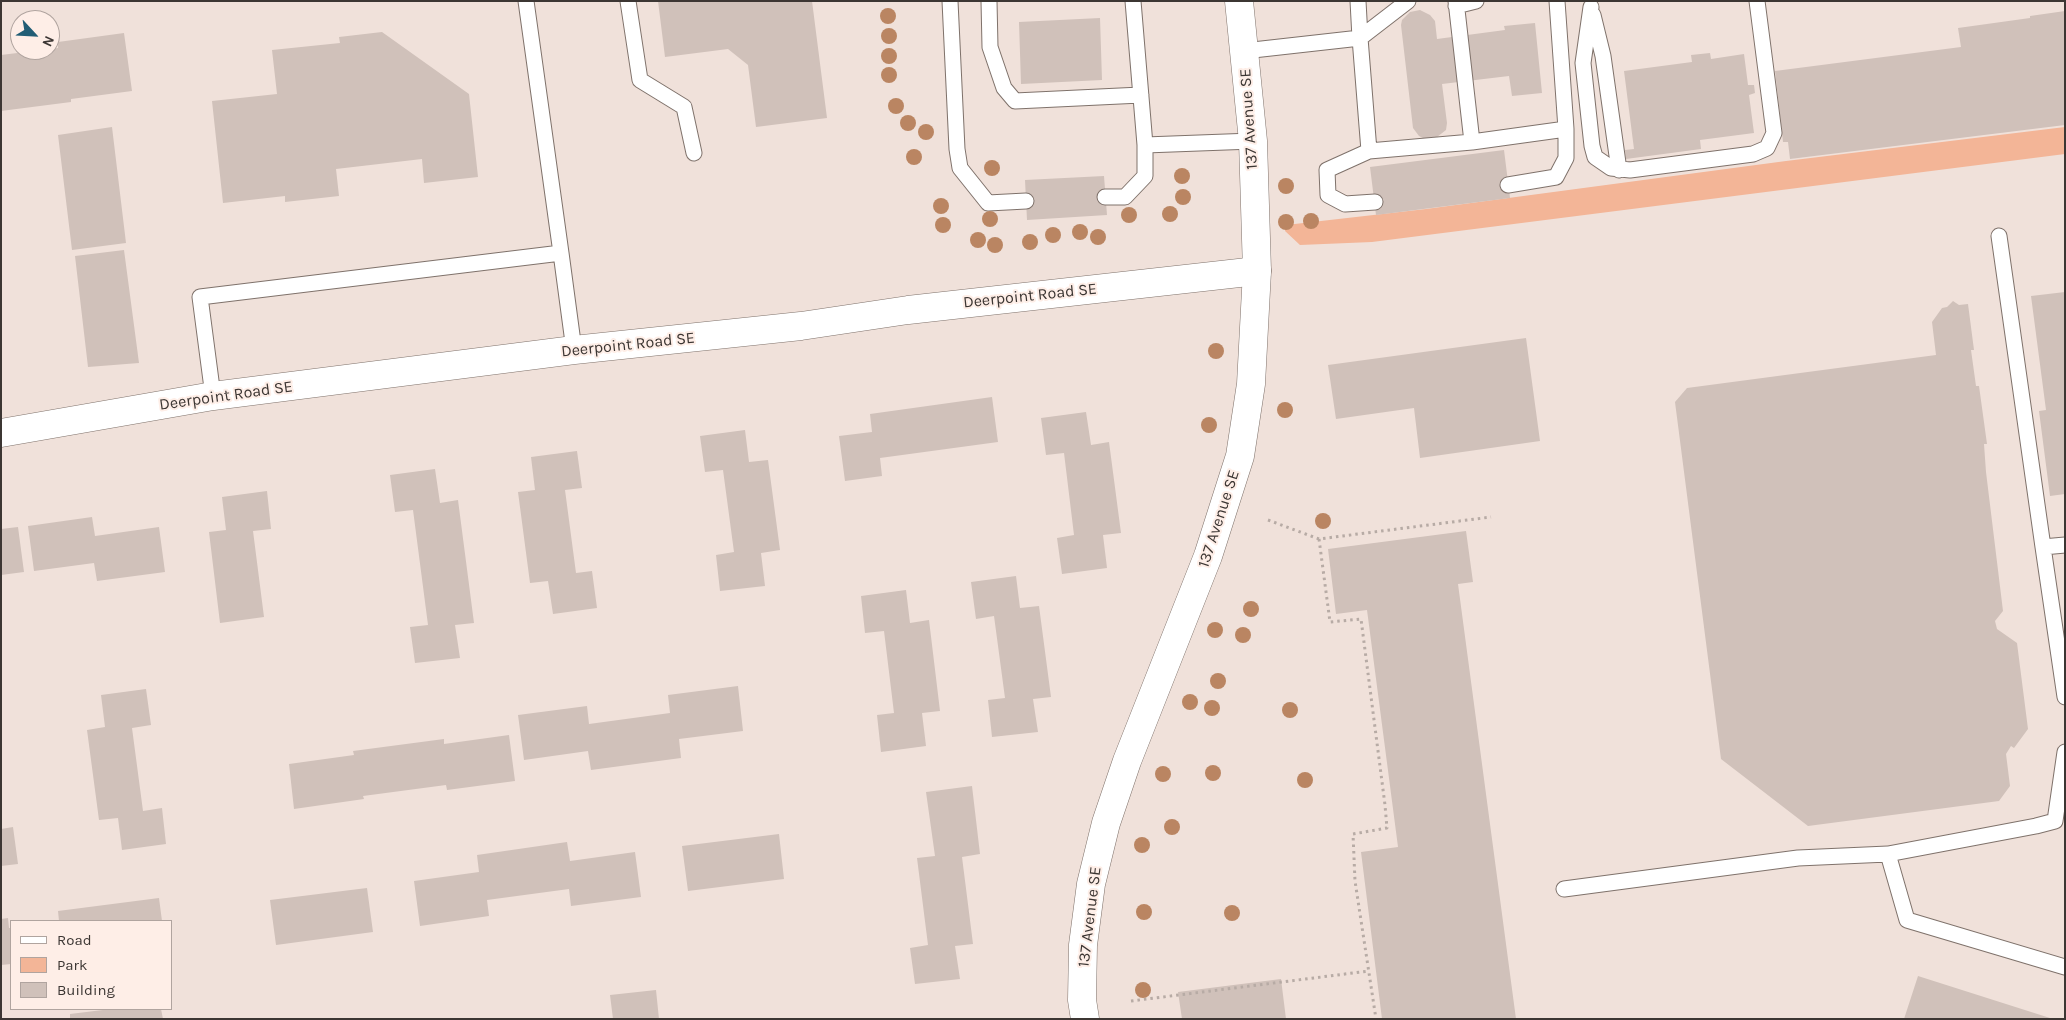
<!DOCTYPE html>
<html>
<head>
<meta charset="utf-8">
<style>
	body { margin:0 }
	#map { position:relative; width:2066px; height:1020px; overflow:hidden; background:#f0e1da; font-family:Karla,sans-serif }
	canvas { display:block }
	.frame { position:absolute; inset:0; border:2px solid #3c3633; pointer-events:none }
	.legend { position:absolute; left:10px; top:920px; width:162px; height:90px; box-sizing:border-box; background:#feeee7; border:1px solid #b0a49f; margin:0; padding:6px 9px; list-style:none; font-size:15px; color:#3c3633 }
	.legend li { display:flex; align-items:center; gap:10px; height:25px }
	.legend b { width:25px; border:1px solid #b0a49f }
	.north { position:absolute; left:10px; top:10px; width:50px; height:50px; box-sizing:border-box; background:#feeee7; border:1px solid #b0a49f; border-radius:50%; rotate:115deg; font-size:14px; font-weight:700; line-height:20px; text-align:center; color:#3c3633 }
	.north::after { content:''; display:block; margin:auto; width:18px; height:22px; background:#215d75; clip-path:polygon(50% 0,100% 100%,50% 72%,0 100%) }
</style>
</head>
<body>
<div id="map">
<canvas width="2066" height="1020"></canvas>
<div class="frame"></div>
<ul class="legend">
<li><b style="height:6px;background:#fff"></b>Road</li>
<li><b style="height:14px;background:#f3b597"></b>Park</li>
<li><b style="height:14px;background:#d0c1ba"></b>Building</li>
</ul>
<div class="north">N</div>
</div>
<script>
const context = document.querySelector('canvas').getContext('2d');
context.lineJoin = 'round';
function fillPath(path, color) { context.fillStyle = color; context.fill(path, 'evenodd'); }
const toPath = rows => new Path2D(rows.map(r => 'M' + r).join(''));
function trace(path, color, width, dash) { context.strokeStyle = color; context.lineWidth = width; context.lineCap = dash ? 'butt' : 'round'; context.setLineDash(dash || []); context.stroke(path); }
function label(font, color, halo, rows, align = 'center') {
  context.font = font + ' Karla,sans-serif'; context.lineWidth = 4; context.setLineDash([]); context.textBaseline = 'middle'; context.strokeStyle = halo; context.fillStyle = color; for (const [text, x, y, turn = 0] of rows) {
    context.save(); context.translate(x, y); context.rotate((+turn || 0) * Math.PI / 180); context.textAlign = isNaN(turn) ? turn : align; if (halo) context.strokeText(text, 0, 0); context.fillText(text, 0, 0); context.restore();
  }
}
fillPath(toPath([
	[2065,127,2065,154,1372,242,1300,245,1285,231,1286,225,1426,209,1786,161]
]), '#f3b597');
fillPath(toPath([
	[658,1,812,1,827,118,756,127,748,65,728,49,665,57],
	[1420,10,1430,15,1435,21,1437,39,1505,30,1504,26,1535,23,1542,93,1512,96,1509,76,1442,84,1447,123,1446,130,1437,137,1425,139,1419,136,1413,128,1401,25,1402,20,1410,12],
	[2065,11,2065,125,1790,159,1788,142,1783,142,1775,71,1961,47,1958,28,2030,18,2030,16],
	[1100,18,1102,80,1021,84,1019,22],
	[382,32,469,94,478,177,424,183,422,159,336,169,339,196,285,202,285,196,223,203,212,101,277,94,272,50,340,43,339,37],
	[124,33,132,91,71,99,71,102,1,111,1,55,58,48,58,42],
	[1710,53,1711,59,1744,54,1748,85,1754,85,1755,93,1749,95,1754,133,1700,140,1701,149,1626,159,1625,150,1634,149,1624,71,1692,62,1691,55],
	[112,127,126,243,72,250,58,135],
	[1504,150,1510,198,1376,215,1370,167],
	[1104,176,1107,215,1027,220,1025,180],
	[124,250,139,363,88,367,75,256],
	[2065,292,2065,494,2050,496,2039,411,2046,410,2031,296],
	[1953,301,1959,305,1968,304,1974,350,1971,350,1976,386,1979,386,1987,444,1984,444,1986,472,2003,611,1995,621,1997,629,2017,643,2028,729,2014,748,2011,746,2006,754,2010,786,1999,801,1808,826,1721,759,1675,402,1687,388,1936,355,1932,322,1942,308,1947,307],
	[1526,338,1540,441,1420,458,1414,408,1336,419,1328,365],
	[992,397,998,442,880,458,882,476,845,481,839,436,872,432,870,414],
	[1086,412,1091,445,1109,442,1121,533,1103,535,1107,568,1062,574,1057,538,1074,535,1064,453,1046,455,1041,418],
	[745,430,749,462,768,460,780,550,761,553,765,586,720,591,716,555,734,552,723,470,705,472,700,436],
	[577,451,582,488,565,490,576,573,592,571,597,608,553,614,548,581,530,583,518,492,535,490,531,457],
	[435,469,440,503,458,500,474,623,455,625,460,658,415,663,410,627,428,625,413,510,395,512,390,475],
	[267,491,271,529,253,531,264,617,220,623,209,532,226,530,222,497],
	[92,517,95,536,159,527,165,572,97,581,94,563,34,571,28,526],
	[18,527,24,572,1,575,1,529],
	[1466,531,1473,582,1458,584,1516,1019,1382,1019,1361,852,1398,847,1367,610,1336,614,1328,549],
	[1016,576,1020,608,1039,606,1051,697,1033,699,1038,732,992,737,988,700,1005,698,994,616,976,619,971,582],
	[906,590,910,623,929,620,940,711,922,713,926,746,881,752,877,715,894,713,884,631,865,633,861,596],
	[738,686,743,731,679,739,681,758,591,770,588,751,524,760,518,715,587,706,589,724,670,713,668,695],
	[146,689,151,725,132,728,143,811,162,808,166,844,122,850,118,818,99,820,87,730,105,727,101,695],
	[509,735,515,781,447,790,446,785,363,796,364,799,294,809,289,764,354,755,353,751,444,739,444,744],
	[972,786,980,854,962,857,973,944,955,946,960,979,915,984,910,948,928,945,917,858,935,856,926,792],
	[13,827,18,864,1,866,1,829],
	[779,834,784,879,688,891,682,846],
	[567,842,570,861,635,852,641,897,571,906,569,889,487,900,489,916,420,926,414,881,479,872,477,855],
	[367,888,373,932,276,945,270,900],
	[159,898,162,921,59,921,58,911],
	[8,918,9,928,11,928,11,964,1,965,1,919],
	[1918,976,2050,1018,2050,1019,1904,1019],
	[1281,979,1286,1019,1182,1019,1178,992],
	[656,990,659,1019,613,1019,610,995],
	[111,1009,161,1009,163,1019,70,1019,70,1014]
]), '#d0c1ba');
const service = toPath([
	[526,1,561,253],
	[628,1,640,80,684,107,694,153],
	[950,1,957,149,960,168,988,203,1026,201],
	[989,1,990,47,1004,88,1015,101,1141,95],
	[1133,1,1145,145,1253,141],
	[1456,1,1472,142],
	[1456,6,1476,1],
	[1591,7,1583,63,1592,146,1595,157,1611,168,1630,170,1753,154,1767,148,1774,133,1757,1],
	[1593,15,1603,56,1619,170],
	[1244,51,1360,38,1358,1],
	[1369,151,1360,38,1408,1],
	[1508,185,1556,177,1566,158,1566,129,1557,1],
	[1105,197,1125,197,1145,176,1145,145],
	[1375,202,1345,204,1328,195,1327,170,1369,151,1472,142,1566,129],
	[1999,236,2043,547],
	[213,396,200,297,561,253,574,350],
	[2065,545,2043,547,2065,697],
	[1888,854,2036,826,2055,821,2065,752],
	[1564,889,1798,858,1888,854,1907,920,2065,967]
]);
const minor = toPath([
	[1,433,213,396,574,350,801,326,908,310,1257,271]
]);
const tertiary = toPath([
	[1085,1019,1082,1000,1083,945,1091,884,1106,823,1127,761,1208,556,1240,456,1251,384,1257,271,1253,141,1239,1]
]);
trace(service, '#7f726b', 17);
trace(minor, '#7f726b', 29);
trace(tertiary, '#7f726b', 29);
trace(toPath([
	[1268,520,1319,539,1491,517],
	[1319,539,1330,622,1361,619,1385,805,1387,828,1353,834,1355,881,1376,1019],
	[1131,1001,1369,971]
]), '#b7aba5', 3, [2.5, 4]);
trace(service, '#fff', 15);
trace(minor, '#fff', 28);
trace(tertiary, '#fff', 28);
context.fillStyle = '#ba8562';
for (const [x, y] of [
	[888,16],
	[889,36],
	[889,56],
	[889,75],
	[896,106],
	[908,123],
	[926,132],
	[914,157],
	[992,168],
	[1182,176],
	[1286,186],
	[1183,197],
	[941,206],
	[1170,214],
	[1129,215],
	[990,219],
	[1311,221],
	[1286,222],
	[943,225],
	[1080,232],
	[1053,235],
	[1098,237],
	[978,240],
	[1030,242],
	[995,245],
	[1216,351],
	[1285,410],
	[1209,425],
	[1323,521],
	[1251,609],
	[1215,630],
	[1243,635],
	[1218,681],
	[1190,702],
	[1212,708],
	[1290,710],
	[1213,773],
	[1163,774],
	[1305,780],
	[1172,827],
	[1142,845],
	[1144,912],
	[1232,913],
	[1143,990]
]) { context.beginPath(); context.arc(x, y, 8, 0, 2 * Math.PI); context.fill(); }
label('16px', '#3c3633', '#feeee7', [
	["137 Avenue SE",1249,119,-94],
	["Deerpoint Road SE",1030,296,-6],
	["Deerpoint Road SE",628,345,-6],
	["Deerpoint Road SE",226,396,-8],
	["137 Avenue SE",1219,519,-72],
	["137 Avenue SE",1090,917,-83]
]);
</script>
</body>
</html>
